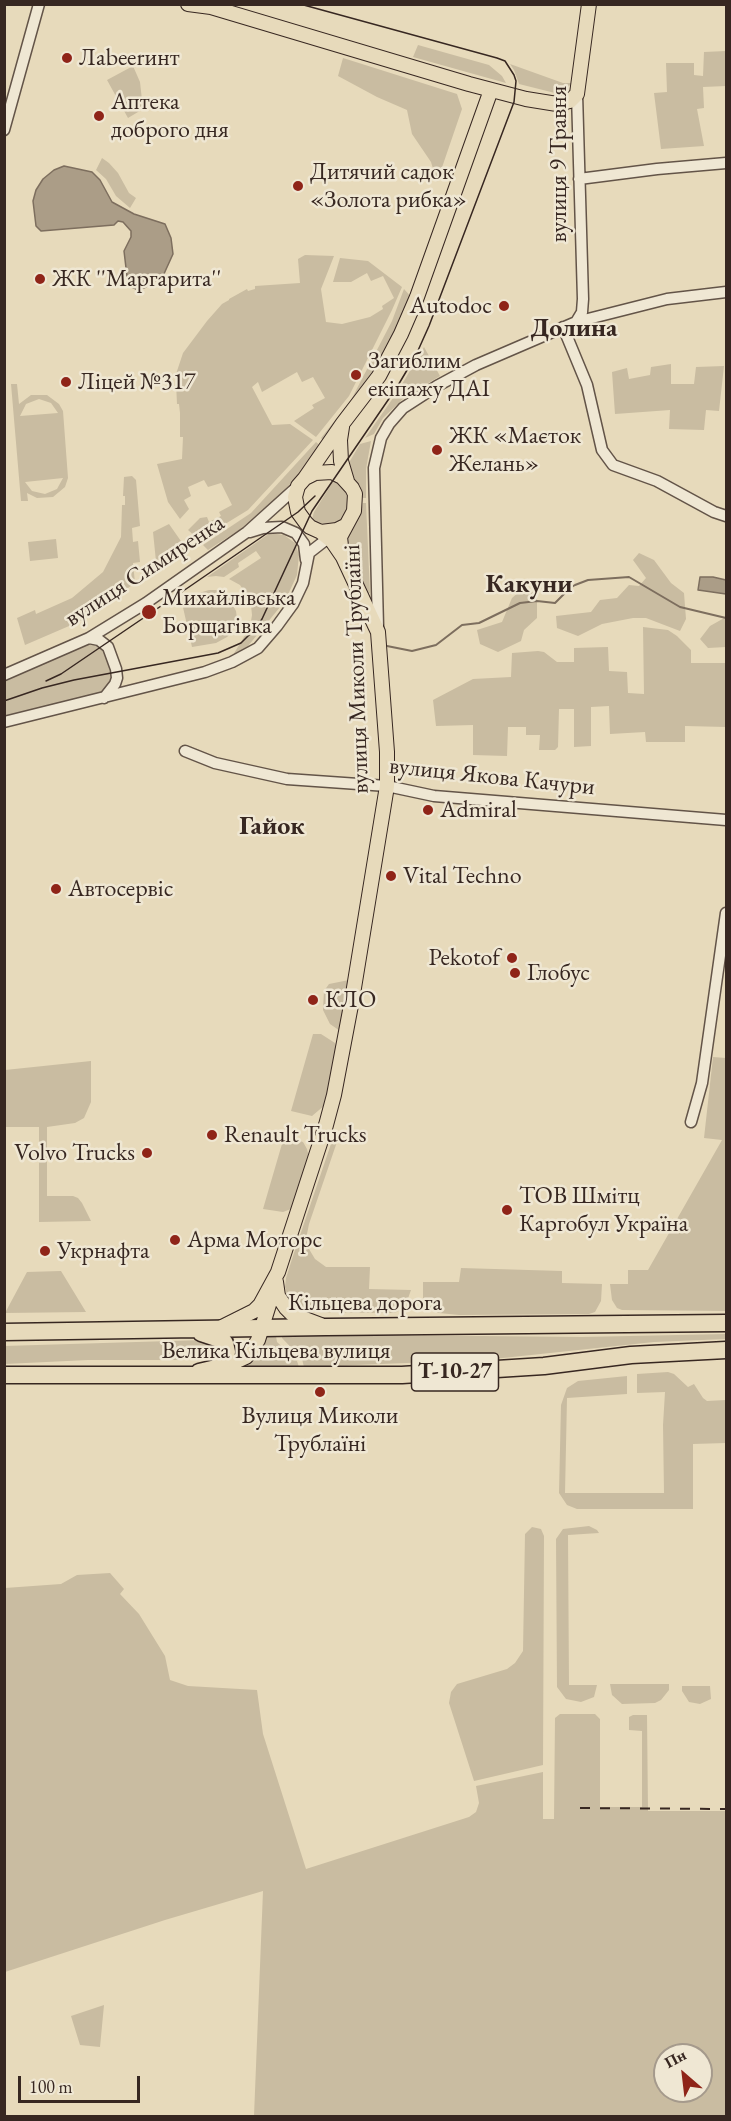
<!DOCTYPE html>
<html>
<head>
<meta charset="utf-8">
<style>
	body { margin:0 }
	#map { position:relative; width:731px; height:2121px; overflow:hidden; background:#e7dabb; font-family:"EB Garamond",serif }
	canvas { display:block }
	.frame { position:absolute; inset:0; border:6px solid #372721; pointer-events:none }
	.north { position:absolute; left:653px; top:2043px; width:60px; height:60px; box-sizing:border-box; background:#efe7d3; border:2px solid #a59a8c; border-radius:50%; rotate:332deg; font-size:16px; font-weight:700; line-height:24px; text-align:center; color:#372721 }
	.north::after { content:''; display:block; margin:auto; width:21px; height:27px; background:#8f2418; clip-path:polygon(50% 0,100% 100%,50% 72%,0 100%) }
	.scale { position:absolute; left:18px; top:2076px; width:122px; height:27px; box-sizing:border-box; border:3px solid #372721; border-top:0; padding-left:8px; font-size:18px; line-height:21px; white-space:nowrap; color:#372721; -webkit-text-stroke:4px #efe7d3; paint-order:stroke }
</style>
</head>
<body>
<div id="map">
<canvas width="731" height="2121"></canvas>
<div class="frame"></div>
<div class="north">Пн</div>
<div class="scale">100 m</div>
</div>
<script>
const context = document.querySelector('canvas').getContext('2d');
context.lineJoin = 'round';
function fillPath(path, color) { context.fillStyle = color; context.fill(path, 'evenodd'); }
const toPath = rows => new Path2D(rows.map(r => 'M' + r).join(''));
function trace(path, color, width, dash) { context.strokeStyle = color; context.lineWidth = width; context.lineCap = dash ? 'butt' : 'round'; context.setLineDash(dash || []); context.stroke(path); }
function label(font, color, halo, rows, align = 'center') {
  context.font = font + ' "EB Garamond",serif'; context.lineWidth = 5; context.setLineDash([]); context.textBaseline = 'middle'; context.strokeStyle = halo; context.fillStyle = color; for (const [text, x, y, turn = 0] of rows) {
    context.save(); context.translate(x, y); context.rotate((+turn || 0) * Math.PI / 180); context.textAlign = isNaN(turn) ? turn : align; if (halo) context.strokeText(text, 0, 0); context.fillText(text, 0, 0); context.restore();
  }
}
fillPath(toPath([
	[418,45,489,65,502,76,506,83,413,57],
	[726,51,726,86,703,87,704,108,697,109,704,146,661,149,654,93,667,92,666,63,694,63,694,75,703,76,704,52],
	[343,58,457,94,462,109,437,182,431,162,412,134,407,110,377,97,338,76],
	[510,64,563,83,572,83,567,88,555,93,519,84,514,70],
	[133,66,140,82,143,109,128,118,107,80],
	[102,158,109,163,118,173,129,193,136,198,130,208,116,196,106,179,96,170],
	[305,255,334,256,321,289,326,322,342,324,370,317,383,309,382,306,394,298,383,276,371,281,367,273,351,282,333,282,340,258,368,261,402,287,392,310,349,396,316,437,294,421,314,408,312,405,325,398,313,377,302,382,297,372,262,392,258,382,252,387,272,425,290,424,313,440,248,510,199,540,188,530,200,518,207,517,209,522,221,516,219,512,232,505,221,483,208,487,204,480,188,487,191,496,184,500,189,509,180,519,168,502,157,464,182,459,183,437,180,437,180,413,179,404,177,404,176,382,178,375,176,374,183,353,207,321,222,304,229,300,229,299,247,289,248,291,255,289,255,286,300,283,298,259],
	[404,289,413,299,378,370,325,442,321,438,351,400,392,321],
	[424,347,440,376,405,397,383,418,374,434,365,438,398,391],
	[671,364,671,384,694,384,696,367,724,366,719,411,706,410,704,430,669,429,670,410,615,414,612,372,627,368,629,379,650,375,651,367],
	[11,384,17,384,19,404,31,395,47,395,59,404,63,411,68,478,65,487,53,497,37,498,27,493,28,501,21,501],
	[39,399,51,403,58,413,20,416,26,404],
	[63,478,57,489,45,494,32,491,25,482],
	[371,441,366,469,366,498,363,498,347,466,360,444],
	[316,442,322,447,284,491,239,530,208,550,203,545,251,513],
	[132,476,136,480,140,526,132,528,133,542,138,541,140,562,133,563,135,583,83,620,25,645,17,618,35,610,36,614,72,598,103,572,121,537,122,505,125,505,125,496,123,496,124,477],
	[334,480,342,486,347,495,348,507,339,523,325,526,314,522,312,519,314,512],
	[363,503,366,503,370,593,368,594,347,547,348,538,361,512],
	[169,524,183,544,194,544,157,571,153,532],
	[270,533,284,535,295,543,299,555,297,575,285,601,248,646,233,655,250,627,252,615,251,605,246,594,240,585,229,579,261,558,256,551,238,563,239,567,224,577,216,576,207,577],
	[56,539,58,558,30,561,28,542],
	[639,553,654,560,671,583,684,593,686,619,680,631,646,618,633,618,602,624,578,636,557,628,556,616,591,612,600,600,617,598,629,585,639,586,646,578,633,560],
	[209,590,216,590,228,596,236,611,237,619,232,632,227,637,216,643,192,647,182,603,199,593],
	[520,591,537,592,537,618,524,630,521,641,498,652,480,644,477,630,502,622,512,598],
	[726,617,726,647,708,648,700,639,710,626],
	[643,627,668,630,677,636,691,650,691,663,726,663,726,727,685,726,685,742,646,742,645,732,610,734,609,706,591,707,591,746,574,747,574,709,559,709,558,747,555,750,539,750,540,735,526,735,526,727,508,727,507,756,473,755,473,725,436,726,433,700,473,679,511,677,512,653,538,651,544,652,557,662,574,662,574,648,608,647,609,671,627,672,628,693,644,694],
	[95,643,108,654,113,674,111,687,104,693,5,718,5,681,85,644],
	[349,980,343,1033,330,1024,323,1010,324,991,329,984],
	[313,1034,321,1034,335,1043,337,1052,325,1105,312,1116,291,1111],
	[713,1057,726,1058,726,1311,622,1310,617,1308,612,1300,610,1284,628,1284,628,1270,648,1270,722,1140,704,1138],
	[91,1061,91,1102,84,1118,75,1123,47,1127,47,1196,73,1196,78,1198,82,1203,91,1221,39,1222,39,1127,5,1127,5,1070],
	[334,1135,339,1136,309,1224,306,1239,309,1249,315,1259,326,1267,370,1267,369,1289,411,1290,406,1304,397,1312,392,1313,304,1312,296,1309,287,1295,285,1287,286,1278,292,1259],
	[284,1137,303,1142,307,1149,309,1157,291,1209,283,1212,263,1209],
	[461,1268,562,1271,562,1283,602,1284,601,1301,595,1312,589,1314,459,1315,439,1313,429,1309,423,1301,423,1282,459,1282],
	[61,1271,86,1312,5,1313,27,1272],
	[726,1334,726,1339,654,1342,484,1360,304,1367,302,1359,282,1338,282,1336,482,1336,582,1337],
	[263,1336,276,1336,277,1342,297,1361,299,1367,242,1368,241,1366],
	[203,1340,214,1345,216,1349,214,1358,209,1360,88,1360,5,1364,4,1346],
	[668,1372,674,1374,688,1387,694,1384,703,1398,707,1401,726,1400,726,1443,693,1444,693,1509,577,1509,567,1505,559,1493,561,1405,567,1388,578,1381,627,1376,627,1394,567,1398,565,1493,664,1493,663,1425,665,1392,637,1393,637,1374],
	[589,1526,597,1530,599,1533,568,1535,569,1685,597,1685,594,1697,581,1702,566,1699,557,1687,556,1539,563,1529],
	[532,1527,541,1529,544,1536,543,1765,474,1781,449,1703,451,1692,457,1684,507,1669,515,1663,523,1651,525,1534],
	[110,1573,124,1589,120,1594,139,1614,165,1656,170,1680,188,1686,257,1690,263,1734,306,1869,469,1817,476,1812,479,1803,476,1786,543,1772,543,1819,554,1819,555,1718,560,1714,595,1714,600,1719,600,1807,642,1807,642,1731,629,1730,629,1717,633,1715,647,1715,648,1811,726,1811,726,2116,254,2116,263,1891,165,1920,5,1972,5,1588,61,1584,77,1575],
	[665,2055,701,2055,701,2091,665,2091],
	[610,1684,669,1684,669,1690,661,1700,655,1703,622,1704,612,1695],
	[682,1686,710,1686,711,1699,700,1704,689,1702,682,1691],
	[104,2005,100,2047,80,2045,71,2016]
]), '#c9bca1');
const water = toPath([
	[64,166,92,172,100,180,112,202,134,214,165,224,171,238,173,254,163,276,144,288,136,289,128,285,124,251,131,237,131,231,123,222,118,221,114,225,41,231,36,226,33,201,36,190,43,179,54,170,64,166],
	[700,577,713,577,726,580,726,594,698,590,700,577]
]);
fillPath(water, '#ab9d87');
trace(water, '#7d6e5e', 1.5);
trace(toPath([
	[387,646,412,651,436,645,462,625,479,623,520,603,537,601,555,603,570,588,575,585,588,580,629,577,680,607,726,618]
]), '#7d6e5e', 2);
const minor = toPath([
	[4,130,39,4],
	[579,179,657,169,726,163],
	[576,322,582,312,583,299,577,94],
	[563,327,587,385,602,450,613,465,657,481,714,512,726,516],
	[250,532,263,528,282,527,296,533,304,544,306,560],
	[378,627,374,468,381,438,389,424,403,408,437,386,476,365,576,322,667,299,726,292],
	[89,638,99,640,108,647,116,669,117,678,115,684,104,698],
	[4,675,89,638,146,603,247,532,298,486],
	[4,722,205,672,232,662,258,648,277,626,293,604,303,583,309,553,332,535],
	[185,751,215,763,287,779,387,786,434,796,726,820],
	[691,1122,702,1083,726,913]
]);
const major = toPath([
	[188,4,211,7,469,84,526,99,557,104,570,101,577,94,589,4],
	[342,427,340,440,341,461,347,481],
	[305,478,343,423,379,376,401,334,417,297,491,90],
	[342,555,340,537,354,511,355,494,352,488,342,477,332,472,315,473,305,478,298,486,295,497,298,512,306,523,310,527,321,532,337,530,345,526],
	[276,1282,278,1296,286,1308,292,1314,321,1325],
	[222,1327,254,1311,260,1305,278,1272,326,1125,334,1095,352,1000,387,786,387,752,378,632,343,557,332,541,321,532],
	[216,1368,235,1362,246,1357,252,1350,258,1340,272,1295]
]);
const highway = toPath([
	[4,1332,326,1327,726,1323],
	[199,1372,216,1368,226,1358,227,1352,225,1343,219,1339,201,1333],
	[4,1375,402,1375,544,1366,631,1355,726,1350]
]);
trace(minor, '#635448', 13);
trace(major, '#372721', 16);
trace(highway, '#372721', 19);
trace(minor, '#efe7d3', 10);
trace(major, '#e7dabb', 14);
trace(highway, '#e7dabb', 16);
trace(toPath([
	[46,681,61,674,189,587,298,512,315,496],
	[4,701,42,688,74,680,218,653,241,643,256,628,262,619,312,511,397,387,416,355,429,326,514,102,516,81,514,75,505,61,497,58,300,4]
]), '#372721', 1.5);
trace(toPath([
	[580,1808,726,1809]
]), '#372721', 2, [10, 10]);
for (const [x, y, r, color] of [
	[67,58,6,"#8f2418"],
	[99,116,6,"#8f2418"],
	[298,186,6,"#8f2418"],
	[40,279,6,"#8f2418"],
	[504,306,6,"#8f2418"],
	[356,375,6,"#8f2418"],
	[66,382,6,"#8f2418"],
	[437,450,6,"#8f2418"],
	[149,612,8,"#8f2418"],
	[428,810,6,"#8f2418"],
	[391,876,6,"#8f2418"],
	[56,889,6,"#8f2418"],
	[512,958,6,"#8f2418"],
	[515,973,6,"#8f2418"],
	[313,1000,6,"#8f2418"],
	[212,1135,6,"#8f2418"],
	[147,1153,6,"#8f2418"],
	[507,1210,6,"#8f2418"],
	[175,1240,6,"#8f2418"],
	[45,1251,6,"#8f2418"],
	[320,1392,6,"#8f2418"]
]) { const dot = new Path2D(); dot.arc(x, y, r, 0, 2 * Math.PI); context.fillStyle = color; context.fill(dot); trace(dot, '#efe7d3', 2); }
for (const [x, y, w] of [
	[455,1372,87]
]) { const box = new Path2D(); box.roundRect(x - w / 2, y - 19, w, 38, 4.5); context.fillStyle = '#efe7d3'; context.fill(box); trace(box, '#372721', 1.5); }
label('bold 22px', '#372721', null, [
	["Т-10-27",455,1372]
]);
label('24px', '#372721', '#efe7d3', [
	["Лаbeerинт",79,58],
	["Аптека",111,102],
	["доброго дня",111,130],
	["Дитячий садок",310,172],
	["«Золота рибка»",310,200],
	["ЖК ''Маргарита''",52,279],
	["Autodoc",492,306,"right"],
	["Загиблим",368,361],
	["екіпажу ДАІ",368,389],
	["Ліцей №317",78,382],
	["ЖК «Маєток",449,436],
	["Желань»",449,464],
	["Михайлівська",162,598],
	["Борщагівка",162,626],
	["Admiral",440,810],
	["Vital Techno",403,876],
	["Автосервіс",68,889],
	["Pekotof",500,958,"right"],
	["Глобус",527,973],
	["КЛО",325,1000],
	["Renault Trucks",224,1135],
	["Volvo Trucks",135,1153,"right"],
	["ТОВ Шмітц",519,1196],
	["Каргобул Україна",519,1224],
	["Арма Моторс",187,1240],
	["Укрнафта",57,1251],
	["Вулиця Миколи",320,1416,"center"],
	["Трублаїні",320,1444,"center"]
], 'left');
label('24px', '#372721', '#efe7d3', [
	["вулиця 9 Травня",559,164,-90],
	["вулиця Симиренка",145,571,-33],
	["вулиця Миколи Трублаїні",357,669,-92],
	["вулиця Якова Качури",492,777,6],
	["Кільцева дорога",365,1303],
	["Велика Кільцева вулиця",276,1351]
]);
label('bold 26px', '#372721', '#efe7d3', [
	["Долина",574,329],
	["Какуни",529,585],
	["Гайок",272,827]
]);
</script>
</body>
</html>
